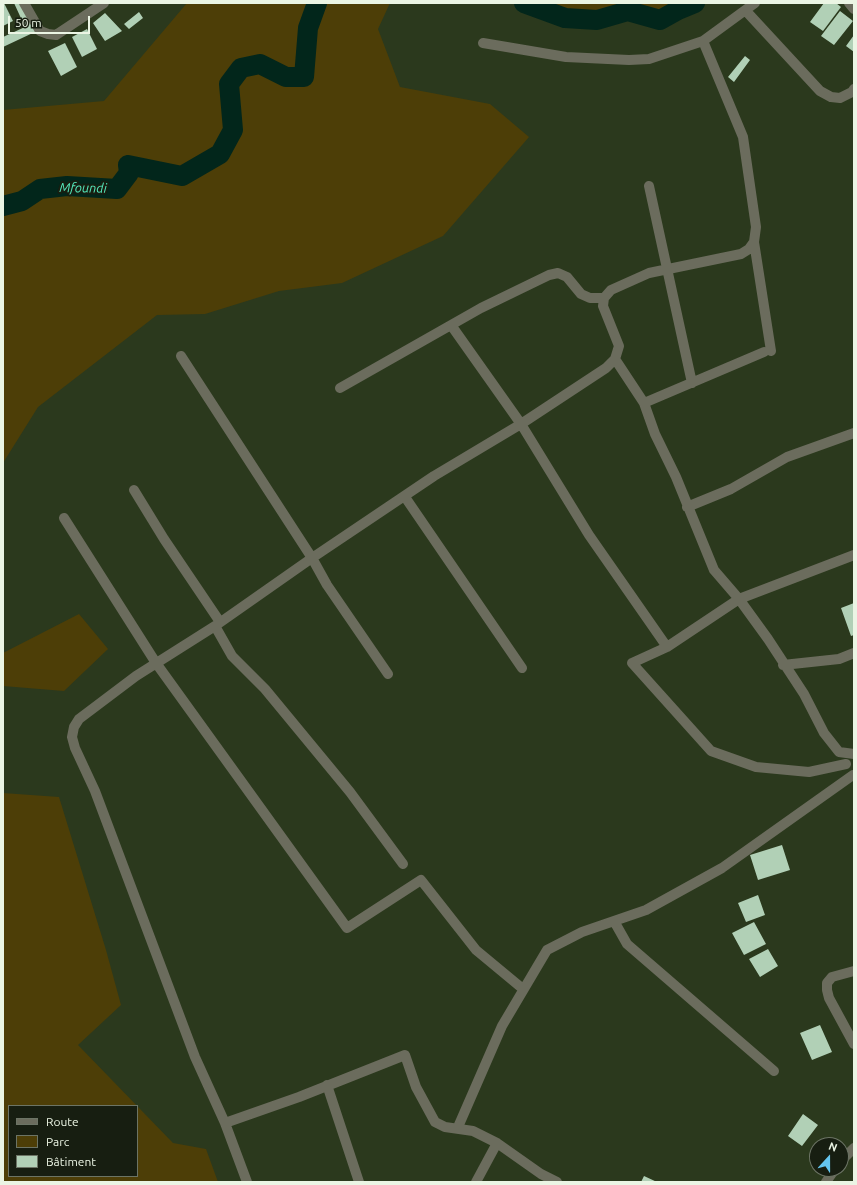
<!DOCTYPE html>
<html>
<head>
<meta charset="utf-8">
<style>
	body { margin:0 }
	#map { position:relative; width:857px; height:1185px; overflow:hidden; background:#2b391d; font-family:Ubuntu,sans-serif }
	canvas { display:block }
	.frame { position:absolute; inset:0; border:4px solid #ebf5e4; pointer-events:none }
	.legend { position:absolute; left:8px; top:1105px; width:130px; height:72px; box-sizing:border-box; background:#171e11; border:1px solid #6c7465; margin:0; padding:5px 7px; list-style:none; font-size:12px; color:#ebf5e4 }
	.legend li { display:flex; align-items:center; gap:8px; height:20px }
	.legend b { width:20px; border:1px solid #6c7465 }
	.north { position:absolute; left:809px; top:1137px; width:40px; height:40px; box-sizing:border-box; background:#171e11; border:1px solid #6c7465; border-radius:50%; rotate:21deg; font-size:11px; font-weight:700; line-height:16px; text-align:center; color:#ebf5e4 }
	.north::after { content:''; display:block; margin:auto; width:14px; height:18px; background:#64c5ee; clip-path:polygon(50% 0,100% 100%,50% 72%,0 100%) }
	.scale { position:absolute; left:8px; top:16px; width:82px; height:18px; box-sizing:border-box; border:2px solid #ebf5e4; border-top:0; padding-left:5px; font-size:12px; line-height:14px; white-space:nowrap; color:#ebf5e4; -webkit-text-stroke:3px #171e11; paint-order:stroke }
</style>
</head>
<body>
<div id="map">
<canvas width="857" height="1185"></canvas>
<div class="frame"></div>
<ul class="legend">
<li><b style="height:5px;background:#6b6c5d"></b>Route</li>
<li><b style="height:11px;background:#4d3e07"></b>Parc</li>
<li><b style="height:11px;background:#b1d0b6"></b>Bâtiment</li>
</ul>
<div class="north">N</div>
<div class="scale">50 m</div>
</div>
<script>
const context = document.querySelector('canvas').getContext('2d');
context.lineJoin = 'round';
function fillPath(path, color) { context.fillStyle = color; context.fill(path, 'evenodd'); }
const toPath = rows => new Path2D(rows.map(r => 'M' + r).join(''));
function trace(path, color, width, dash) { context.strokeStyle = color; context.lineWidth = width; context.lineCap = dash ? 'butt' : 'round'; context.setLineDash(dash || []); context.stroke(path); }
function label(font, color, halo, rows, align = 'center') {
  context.font = font + ' Ubuntu,sans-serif'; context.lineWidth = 4; context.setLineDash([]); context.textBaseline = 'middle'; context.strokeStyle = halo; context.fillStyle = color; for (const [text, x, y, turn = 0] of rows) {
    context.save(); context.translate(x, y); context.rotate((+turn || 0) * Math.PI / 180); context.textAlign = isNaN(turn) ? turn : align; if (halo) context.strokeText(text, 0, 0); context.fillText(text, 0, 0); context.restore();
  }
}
fillPath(toPath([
	[187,3,390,3,378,29,400,87,490,104,529,137,443,236,342,283,279,291,205,314,157,315,38,407,3,463,3,110,104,101],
	[524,3,695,3,678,10,660,20,628,11,597,20,565,18],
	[79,614,108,649,64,691,3,686,3,653],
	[3,793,59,797,106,950,121,1005,78,1045,173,1143,206,1149,218,1182,3,1182],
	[9,1106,137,1106,137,1176,9,1176]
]), '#4d3e07');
trace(toPath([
	[524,3,565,18,597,20,628,11,660,20,678,10,695,3],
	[3,206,22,201,40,189,67,186,117,189,129,173,128,165,182,176,220,154,233,130,229,84,241,68,260,64,286,77,304,77,308,28,317,3]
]), '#02261b', 20);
fillPath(toPath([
	[4,3,13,21,3,26,3,4],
	[14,3,23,3,37,31,3,47,3,37,25,27],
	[824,3,836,3,841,7,823,31,810,22],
	[840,11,853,21,834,45,821,36],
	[139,12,143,18,129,29,124,24],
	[105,13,122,31,105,41,93,23],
	[87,29,97,49,82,57,72,37],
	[854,35,854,52,846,46],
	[65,43,77,67,61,76,48,51],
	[745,56,750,60,734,82,728,77],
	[854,603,854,635,851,636,841,608],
	[782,845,790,870,758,880,750,855],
	[758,895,765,915,746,922,738,903],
	[754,922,766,944,744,955,732,933],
	[768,949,778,966,760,977,749,959],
	[820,1025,832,1052,812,1060,800,1033],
	[803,1114,818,1125,802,1146,788,1136],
	[644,1176,657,1182,641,1182]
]), '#b1d0b6');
trace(toPath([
	[24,3,40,31,48,34,56,35,104,3],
	[755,3,703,41,743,137,756,227,754,242,771,351],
	[849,3,854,9],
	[746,11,820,91,831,97,840,98,852,92,854,89],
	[483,43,566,57,629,60,649,59,703,41],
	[649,186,692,383],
	[451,325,521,424,589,535,667,647],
	[181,356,312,558,327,585,388,674],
	[615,359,644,403,655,434,676,477,714,570,739,599,768,639,804,694,824,733,839,752,854,754],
	[340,388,481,308,549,275,558,273,567,277,581,294,590,298,604,298],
	[644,403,764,352],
	[134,490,164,539,220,622],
	[405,497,522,668],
	[687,507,731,489,787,457,854,433],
	[64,518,156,663,347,928,421,880,476,950,523,989],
	[215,626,232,656,265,689,350,792,403,864],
	[783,665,839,659,854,653],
	[846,764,809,772,756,767,711,751,632,663,667,647,739,599,854,555],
	[614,921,627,944,774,1071],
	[854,971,832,977,827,983,827,990,829,998,854,1044],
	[327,1085,359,1182],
	[225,1123,299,1097,405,1055,416,1087,435,1122,445,1127,473,1131,497,1143,541,1174,557,1182],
	[458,1127,502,1026,547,950,582,932,646,910,722,868,853,775],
	[841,1161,854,1148],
	[247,1182,225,1123,195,1057,95,791,75,748,72,737,74,727,79,719,136,676,215,626,312,558,434,476,521,424,606,368,615,359,619,346,603,306,604,298,611,290,649,273,741,254,749,249,754,242],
	[476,1182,497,1143],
	[826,1182,835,1169]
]), '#6b6c5d', 10);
label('italic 13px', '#55eabd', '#171e11', [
	["Mfoundi",83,188,1]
]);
</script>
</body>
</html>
